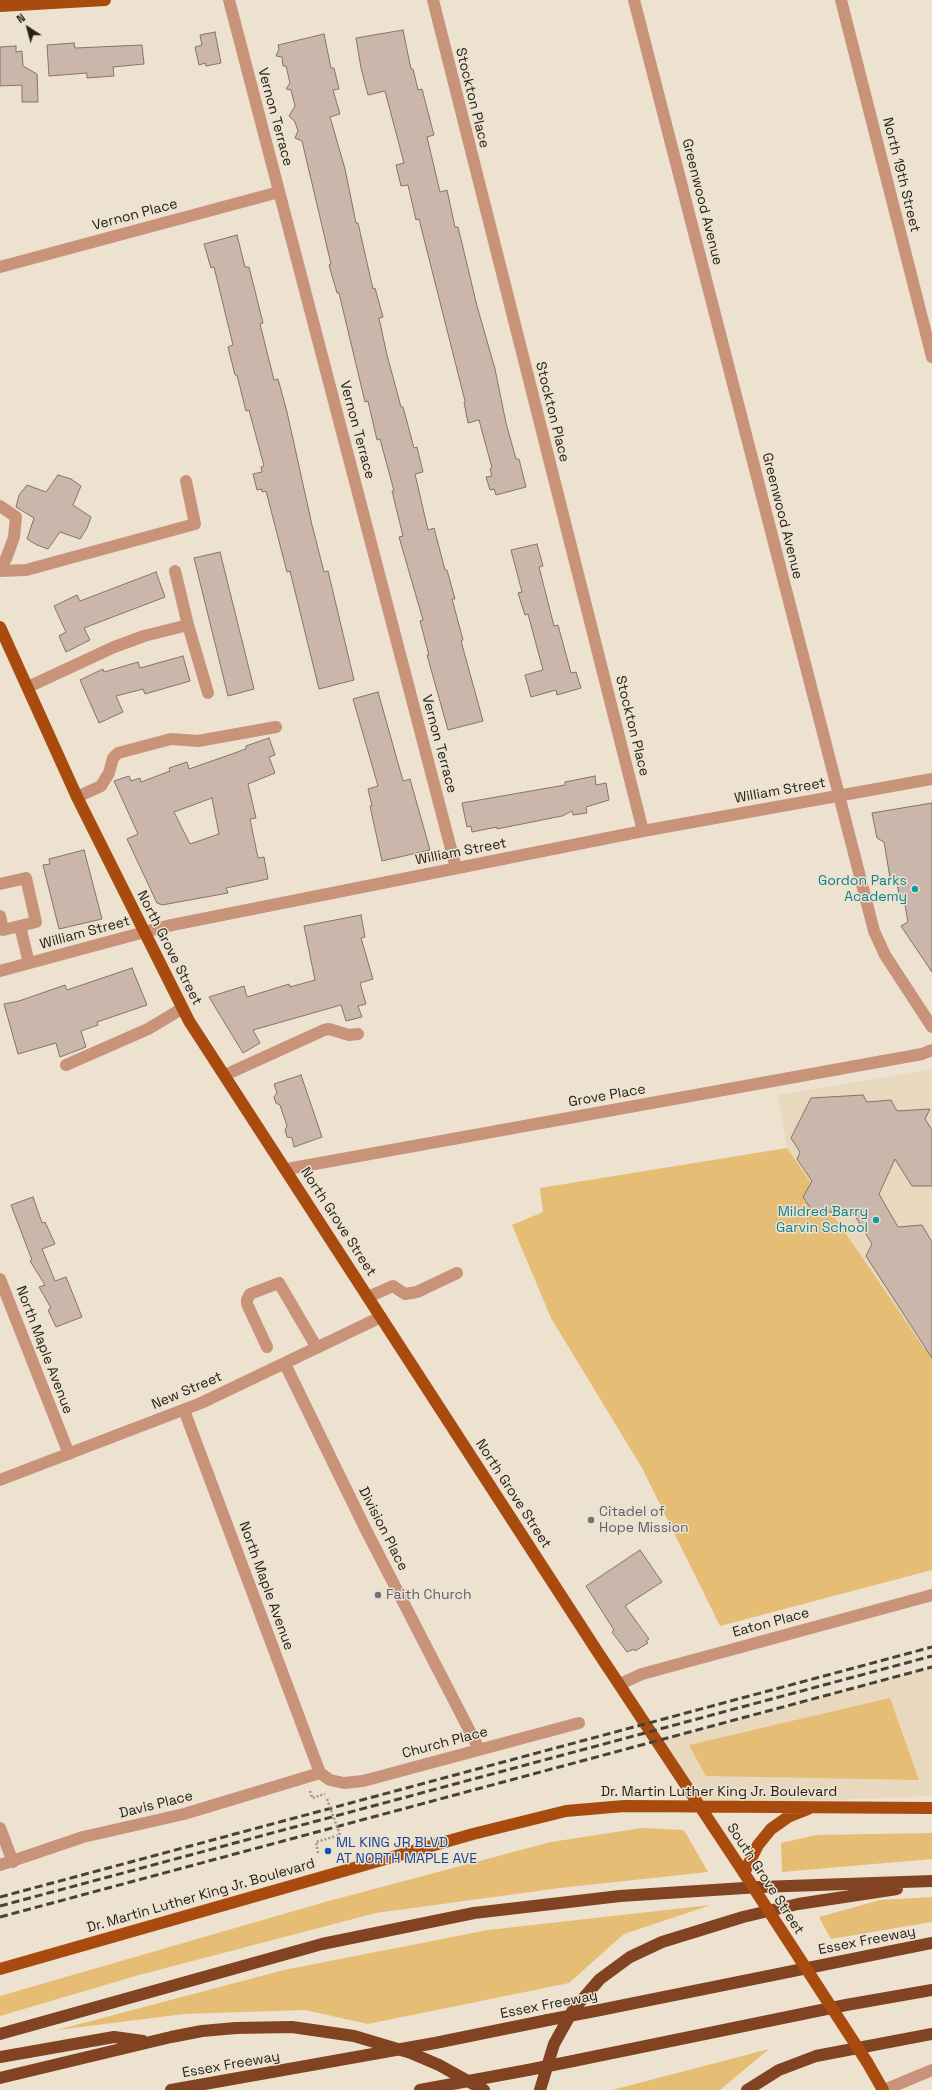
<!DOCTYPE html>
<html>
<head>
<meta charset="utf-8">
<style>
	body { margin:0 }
	#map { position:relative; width:932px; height:2090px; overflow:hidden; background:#ede2cf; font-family:"Space Grotesk",sans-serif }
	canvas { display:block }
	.north { position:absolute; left:8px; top:8px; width:40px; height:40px; -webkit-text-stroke:3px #ede2cf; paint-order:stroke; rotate:324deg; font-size:11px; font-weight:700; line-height:16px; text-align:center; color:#25211a }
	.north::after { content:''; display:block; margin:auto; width:14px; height:18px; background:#25211a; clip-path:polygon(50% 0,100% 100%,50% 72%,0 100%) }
</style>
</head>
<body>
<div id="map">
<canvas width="932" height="2090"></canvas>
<div class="north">N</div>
</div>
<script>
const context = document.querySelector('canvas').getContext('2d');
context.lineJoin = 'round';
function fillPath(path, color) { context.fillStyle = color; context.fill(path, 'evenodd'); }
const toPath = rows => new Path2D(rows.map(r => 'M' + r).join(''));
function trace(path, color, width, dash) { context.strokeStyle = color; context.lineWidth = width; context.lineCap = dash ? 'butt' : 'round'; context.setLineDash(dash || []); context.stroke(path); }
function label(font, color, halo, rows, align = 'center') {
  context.font = font + ' "Space Grotesk",sans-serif'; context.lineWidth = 3; context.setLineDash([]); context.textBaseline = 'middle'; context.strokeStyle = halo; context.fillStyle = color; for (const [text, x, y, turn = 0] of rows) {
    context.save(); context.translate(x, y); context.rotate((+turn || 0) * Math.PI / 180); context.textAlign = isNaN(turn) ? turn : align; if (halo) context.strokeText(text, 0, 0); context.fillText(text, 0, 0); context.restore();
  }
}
fillPath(toPath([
	[932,1070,932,1354,924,1348,804,1200,810,1181,787,1148,778,1095],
	[932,1667,932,1796,700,1805,662,1740]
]), '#e7d8be');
fillPath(toPath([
	[787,1148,810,1181,804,1200,817,1215,833,1215,924,1348,932,1354,932,1570,720,1626,642,1468,551,1318,512,1225,543,1212,540,1188],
	[890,1698,919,1780,706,1776,689,1745],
	[642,1828,684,1830,708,1872,560,1888,376,1913,139,1975,0,2016,0,1996,325,1902,551,1842],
	[932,1833,932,1859,782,1872,781,1843,816,1835],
	[932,1897,932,1922,831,1939,819,1917,880,1900],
	[711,1905,624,1934,569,1983,368,2024,305,2010,184,2014,57,2030,284,1970,488,1930],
	[769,2049,720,2090,612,2090]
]), '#e6bd74');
const building = toPath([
	[403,30,411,69,413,69,418,90,422,89,434,135,427,137,440,192,447,190,455,227,458,227,477,306,495,369,506,423,516,459,519,459,526,487,496,495,494,489,490,490,486,477,492,476,490,469,492,468,479,420,468,423,464,402,465,401,419,219,416,220,408,185,401,186,396,165,404,163,385,91,368,95,361,68,356,38,403,30],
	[215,32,221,63,206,66,205,63,199,65,195,47,202,45,200,35,215,32],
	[324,34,331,68,334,68,339,89,333,90,340,114,330,117,345,169,356,223,358,223,373,289,375,288,383,317,379,318,387,355,401,407,403,407,414,448,417,447,423,472,415,474,428,530,434,528,445,570,447,570,455,599,452,599,463,640,461,641,483,721,448,730,427,655,429,655,420,621,423,620,399,537,403,536,392,491,394,491,380,439,377,440,368,401,365,402,339,293,337,293,329,265,331,264,302,141,295,138,298,131,295,122,289,116,295,106,291,90,286,89,290,83,286,66,283,66,282,57,276,56,279,49,278,45,324,34],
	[74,43,75,48,142,45,144,64,113,67,114,76,87,78,87,73,49,76,47,45,74,43],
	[16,46,16,52,22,51,23,66,37,74,38,102,22,102,22,85,0,86,0,47,16,46],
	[237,235,245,267,249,267,263,323,260,324,274,380,278,379,287,412,312,525,324,572,328,571,354,680,319,689,290,571,287,572,266,491,262,492,262,489,257,490,253,474,262,472,261,467,264,466,249,410,246,411,237,375,235,375,228,347,233,345,214,267,211,268,204,244,237,235],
	[58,475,71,479,81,486,73,505,91,517,87,528,80,539,60,532,48,549,37,545,27,539,34,518,16,507,19,495,27,485,46,492,58,475],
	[537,544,543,566,539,567,554,626,558,625,571,673,576,672,581,688,557,695,556,690,531,697,525,675,543,670,528,614,525,615,518,593,522,592,511,550,537,544],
	[220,552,254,689,228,696,194,558,220,552],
	[156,572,165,597,84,628,90,640,66,652,59,636,66,632,54,606,77,595,80,601,156,572],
	[183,656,190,681,145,694,143,689,116,696,123,712,99,723,80,680,103,669,104,672,138,662,140,668,183,656],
	[378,692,403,781,410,779,430,850,382,861,370,806,372,806,368,789,378,786,353,699,378,692],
	[269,738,275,755,269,757,275,773,248,784,256,818,250,819,258,858,264,857,268,879,226,888,228,893,162,905,157,903,127,839,138,834,114,781,129,776,131,781,140,778,141,782,170,771,169,768,187,762,189,769,246,749,246,746,269,738],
	[212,798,219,834,190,844,174,812,212,798],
	[595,776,596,785,606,783,609,800,586,807,587,813,573,815,572,811,562,816,497,829,497,827,472,832,471,826,467,827,462,803,565,785,565,782,595,776],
	[932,803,932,972,901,926,908,922,904,900,900,900,896,877,890,878,884,842,877,838,872,813,932,803],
	[84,850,102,919,59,929,43,865,50,864,49,859,84,850],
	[361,915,365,937,361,938,373,979,360,983,366,1004,358,1006,362,1017,346,1021,341,1005,253,1030,260,1043,243,1053,209,997,244,986,247,997,289,984,290,987,315,980,304,926,361,915],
	[132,968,147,1005,97,1022,98,1025,81,1031,86,1047,60,1057,56,1043,18,1054,4,1004,19,1001,65,985,67,990,132,968],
	[301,1075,322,1137,294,1147,292,1138,287,1137,285,1130,287,1126,280,1105,276,1103,274,1097,277,1093,274,1084,301,1075],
	[863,1095,867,1102,891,1100,897,1111,930,1109,925,1119,932,1130,932,1186,912,1186,895,1159,879,1194,898,1227,922,1225,932,1242,932,1358,866,1256,872,1244,852,1211,814,1213,803,1197,812,1181,797,1159,800,1152,791,1138,811,1098,863,1095],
	[33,1197,42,1223,45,1222,55,1244,42,1249,55,1281,66,1277,82,1317,56,1327,48,1310,51,1308,39,1287,45,1285,30,1261,32,1260,11,1205,33,1197],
	[640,1550,662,1582,625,1606,649,1639,646,1641,648,1643,635,1651,634,1649,627,1652,612,1632,614,1630,586,1586,640,1550]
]);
fillPath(building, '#cab6ab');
trace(building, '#857369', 1);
trace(toPath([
	[310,1791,312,1798,325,1794],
	[318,1853,316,1842,340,1835]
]), '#9e9587', 2.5, [2, 2]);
trace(toPath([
	[229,0,456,868],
	[433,0,643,831],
	[634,0,874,931,885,955,932,1027],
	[841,0,932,357],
	[0,267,279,192],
	[0,506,16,517,14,537,6,559,0,566],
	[0,571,26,570,195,524,186,481],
	[188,625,208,693],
	[28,687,114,647,144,636,188,625,175,571],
	[77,797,101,786,109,773,113,758,118,753,171,739,198,741,276,727],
	[0,884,26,878,36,922,3,930,0,916],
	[20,926,29,963],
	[0,971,167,926,643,831,932,779],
	[66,1065,148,1029,183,1008],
	[225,1075,324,1030,329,1029,349,1035,358,1034],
	[287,1169,922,1054,932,1050],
	[0,1279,69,1454],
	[368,1297,393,1286,405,1294,417,1292,457,1273],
	[267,1347,247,1304,247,1300,250,1294,279,1283,317,1348],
	[285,1364,366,1530,479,1749],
	[184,1410,320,1773],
	[0,1480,201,1403,381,1317],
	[620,1684,642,1674,932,1595],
	[320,1773,330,1780,344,1783,363,1781,579,1723],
	[0,1828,13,1862],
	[0,1865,83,1837,184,1814,320,1773],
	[884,2090,932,2070]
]), '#c9937a', 12);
trace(toPath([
	[0,6,105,0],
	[0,627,77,797,189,1021,597,1651,744,1873],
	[744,1873,758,1845,771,1829,788,1817,808,1809],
	[0,1969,473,1834,566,1811,624,1806,932,1808],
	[867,2062,883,2090]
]), '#a94a0f', 12);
trace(toPath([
	[600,2010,932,1943],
	[0,2034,322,1944,474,1913,620,1896,760,1887,932,1881],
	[0,2057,114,2037,143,2041],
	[573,2061,846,2005,932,1990],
	[0,2078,171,2037,202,2031,236,2028],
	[171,2090,435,2043,548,2020],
	[420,2090,528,2070],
	[540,2090,554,2044,573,2010,600,1979,630,1957,662,1942,743,1917,798,1904,897,1889],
	[747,2090,779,2070,816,2056,932,2034]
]), '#824322', 12);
trace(toPath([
	[0,1897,932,1647],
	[0,1906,932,1656],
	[0,1917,932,1667]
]), '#48433a', 3, [8, 4]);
trace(toPath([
	[327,1799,340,1835]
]), '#9e9587', 2.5, [2, 2]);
trace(toPath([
	[744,1873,867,2062]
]), '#a94a0f', 12);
trace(toPath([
	[548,2020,600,2010],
	[236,2028,292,2027,354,2036,411,2053,439,2065,484,2090],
	[528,2070,573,2061]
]), '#824322', 12);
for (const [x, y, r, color] of [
	[915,889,4,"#0f9aa8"],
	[876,1220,4,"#0f9aa8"],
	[591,1520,4,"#6b7280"],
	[378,1595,4,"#6b7280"],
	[328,1851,4,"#1a4fb4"]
]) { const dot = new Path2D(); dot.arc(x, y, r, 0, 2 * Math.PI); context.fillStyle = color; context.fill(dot); trace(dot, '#ede2cf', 1.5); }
label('14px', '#25211a', '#ede2cf', [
	["Stockton Place",472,98,76],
	["Vernon Terrace",275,117,75],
	["North 19th Street",901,175,76],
	["Greenwood Avenue",702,202,76],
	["Vernon Place",135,215,-15],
	["Stockton Place",552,412,76],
	["Vernon Terrace",357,430,75],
	["Greenwood Avenue",782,516,76],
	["Stockton Place",632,726,76],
	["Vernon Terrace",439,744,75],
	["William Street",780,791,-10],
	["William Street",461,852,-11],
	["William Street",85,933,-15],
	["North Grove Street",169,948,63],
	["Grove Place",607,1096,-10],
	["North Grove Street",338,1222,57],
	["North Maple Avenue",44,1350,69],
	["New Street",187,1391,-23],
	["North Grove Street",513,1494,57],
	["Division Place",383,1529,63],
	["North Maple Avenue",266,1586,70],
	["Eaton Place",771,1623,-15],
	["Church Place",445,1743,-15],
	["Dr. Martin Luther King Jr. Boulevard",719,1792],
	["Davis Place",156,1805,-14],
	["South Grove Street",765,1879,57],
	["Dr. Martin Luther King Jr. Boulevard",201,1896,-16],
	["Essex Freeway",867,1941,-11],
	["Essex Freeway",549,2005,-11],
	["Essex Freeway",231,2065,-10]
]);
label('14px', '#0d838f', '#ede2cf', [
	["Gordon Parks",907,881],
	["Academy",907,897],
	["Mildred Barry",868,1212],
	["Garvin School",868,1228]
], 'right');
label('14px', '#5b616d', '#ede2cf', [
	["Citadel of",599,1512],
	["Hope Mission",599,1528],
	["Faith Church",386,1595]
], 'left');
label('14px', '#164399', '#ede2cf', [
	["ML KING JR BLVD",336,1843],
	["AT NORTH MAPLE AVE",336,1859]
], 'left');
</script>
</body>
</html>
